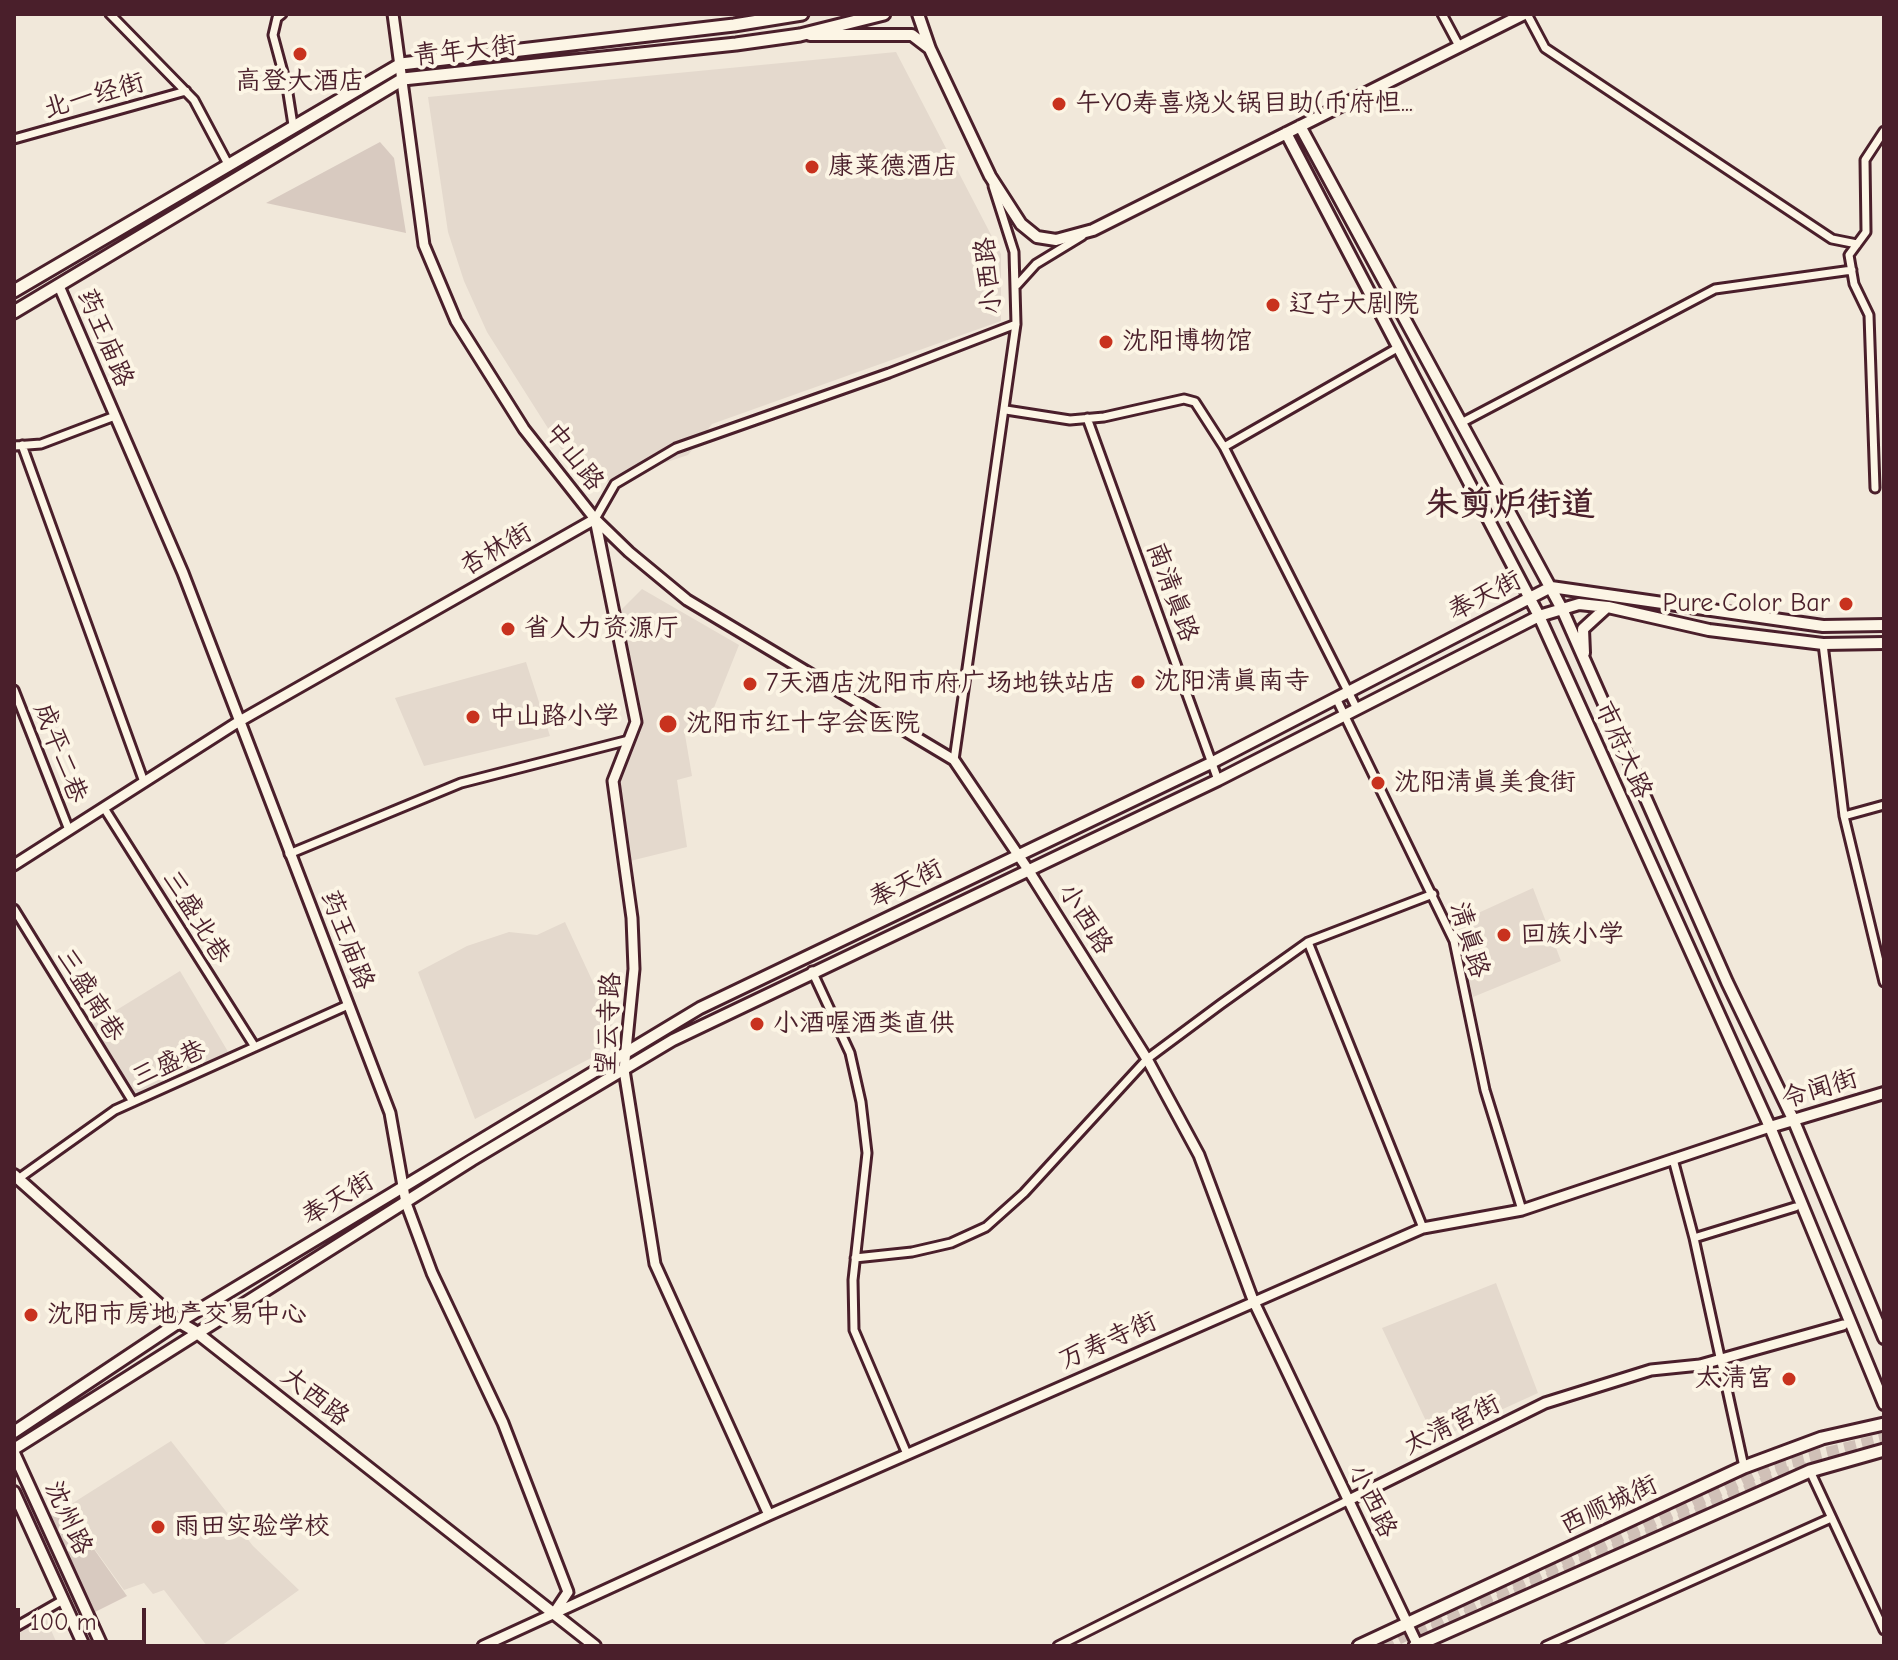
<!DOCTYPE html>
<html>
<head>
<meta charset="utf-8">
<style>
	body { margin:0 }
	#map { position:relative; width:1898px; height:1660px; overflow:hidden; background:#f1e8da; font-family:"Comic Neue",sans-serif }
	canvas { display:block }
	.frame { position:absolute; inset:0; border:16px solid #4a1f2b; pointer-events:none }
	.scale { position:absolute; left:16px; top:1608px; width:130px; height:36px; box-sizing:border-box; border:4px solid #4a1f2b; border-top:0; padding-left:10px; font-size:24px; line-height:28px; white-space:nowrap; color:#4a1f2b; -webkit-text-stroke:6px #fcf5e5; paint-order:stroke }
</style>
</head>
<body>
<div id="map">
<canvas width="1898" height="1660"></canvas>
<div class="frame"></div>
<div class="scale">100 m</div>
</div>
<script>
const context = document.querySelector('canvas').getContext('2d');
context.lineJoin = 'round';
function fillPath(path, color) { context.fillStyle = color; context.fill(path, 'evenodd'); }
const toPath = rows => new Path2D(rows.map(r => 'M' + r).join(''));
function trace(path, color, width, dash) { context.strokeStyle = color; context.lineWidth = width; context.lineCap = dash ? 'butt' : 'round'; context.setLineDash(dash || []); context.stroke(path); }
function label(font, color, halo, rows, align = 'center') {
  context.font = font + ' "Comic Neue","LXGW WenKai TC",sans-serif'; context.lineWidth = 8; context.setLineDash([]); context.textBaseline = 'middle'; context.strokeStyle = halo; context.fillStyle = color; for (const [text, x, y, turn = 0] of rows) {
    context.save(); context.translate(x, y); context.rotate((+turn || 0) * Math.PI / 180); context.textAlign = isNaN(turn) ? turn : align; if (halo) context.strokeText(text, 0, 0); context.fillText(text, 0, 0); context.restore();
  }
}
fillPath(toPath([
	[896,52,1001,254,1001,321,712,424,688,455,600,484,577,474,487,332,464,281,448,232,428,97],
	[642,589,739,645,709,720,684,729,692,776,677,780,687,847,630,861,617,781,639,729,620,611],
	[526,662,550,736,424,766,395,698],
	[1533,888,1561,961,1473,997,1454,924],
	[565,922,617,1034,610,1048,475,1119,418,972,467,946,509,932,537,935],
	[180,971,230,1055,134,1099,89,1027],
	[1496,1283,1538,1393,1435,1440,1382,1328],
	[171,1441,253,1546,299,1590,221,1646,207,1646,164,1590,153,1594,144,1583,124,1590,65,1508],
	[44,1614,58,1646,14,1646,14,1631]
]), '#e4d9cd');
fillPath(toPath([
	[380,142,394,158,406,233,266,203],
	[65,1508,127,1596,95,1612,48,1516]
]), '#d8cac0');
trace(toPath([
	[1433,1630,1786,1473,1813,1467],
	[1382,1646,1773,1466,1884,1439]
]), '#d0c0b7', 12, [12, 6]);
const minor = toPath([
	[110,14,194,100,228,164],
	[282,14,277,18,273,35,287,87,293,125],
	[1442,14,1458,44],
	[1527,14,1545,48,1832,239,1857,244],
	[14,139,186,91],
	[1017,285,1036,264,1082,236],
	[1006,410,1070,420,1104,417,1184,399,1195,402,1224,447,1357,709],
	[1087,418,1218,780],
	[1461,423,1715,289,1852,270],
	[22,445,144,782],
	[14,446,41,444,115,416],
	[1224,447,1399,347],
	[1875,488,1869,315,1854,284,1849,255,1866,232,1865,160,1884,131],
	[595,519,615,484,676,448,889,373,1016,324],
	[1823,644,1844,816,1884,982],
	[14,690,69,830],
	[1336,698,1454,941,1485,1090,1522,1210],
	[954,760,1016,324,1014,252,993,186],
	[104,808,255,1047],
	[1844,816,1884,805],
	[289,854,461,783,629,740],
	[14,909,133,1102],
	[1308,942,1423,1228],
	[812,971,850,1053,861,1102,867,1153,853,1280,854,1330,907,1454],
	[1673,1159,1694,1238,1744,1467],
	[18,1179,115,1110,348,1005],
	[1694,1238,1795,1207],
	[855,1258,912,1252,951,1243,986,1227,1024,1193,1147,1059,1221,1004,1308,942,1433,894],
	[1810,1471,1884,1630],
	[14,1628,63,1600],
	[1058,1646,1347,1501],
	[1546,1646,1831,1518]
]);
const tertiary = toPath([
	[393,14,424,245,456,321,524,429,595,519,629,552,687,600,954,760,1027,868,1147,1059,1199,1155,1253,1300,1418,1646],
	[59,286,183,573,390,1113,406,1203,432,1273,503,1423,568,1592,554,1613],
	[14,865,238,722,595,519,636,722,613,781,632,918,634,969,624,1070,655,1264,769,1515],
	[1347,1501,1545,1403,1651,1370,1700,1365,1843,1325],
	[483,1646,769,1515,1423,1228,1522,1210,1770,1127]
]);
const secondary = toPath([
	[918,14,930,49,990,176,1021,224,1037,237,1056,240,1093,230,1524,14],
	[810,35,912,35,929,48],
	[1300,126,1562,609,1727,982,1793,1119,1884,1338],
	[1286,133,1539,616,1770,1127,1884,1404],
	[1584,653,1583,629,1607,607],
	[1770,1127,1884,1093],
	[14,1175,179,1322,196,1332,595,1646],
	[14,1432,179,1322,700,1008,1211,763,1551,587,1823,626,1884,625],
	[14,1449,472,1160,673,1040,1218,780,1539,616,1579,604,1608,607,1709,630,1823,644,1884,643],
	[14,1453,102,1646],
	[14,1492,84,1646]
]);
const primary = toPath([
	[14,291,401,64,734,25,802,14],
	[14,312,403,79,736,44,800,35,884,14],
	[1359,1646,1744,1467,1822,1438,1884,1424],
	[1415,1646,1810,1471,1884,1450]
]);
trace(minor, '#4a1f2b', 13);
trace(tertiary, '#4a1f2b', 15);
trace(secondary, '#4a1f2b', 16);
trace(primary, '#4a1f2b', 17);
trace(minor, '#fcf5e5', 7);
trace(tertiary, '#fcf5e5', 9);
trace(secondary, '#fcf5e5', 10);
trace(primary, '#fcf5e5', 11);
for (const [x, y, r, color] of [
	[300,54,8,"#c8321e"],
	[1059,104,8,"#c8321e"],
	[812,167,8,"#c8321e"],
	[1273,305,8,"#c8321e"],
	[1106,342,8,"#c8321e"],
	[1846,604,8,"#c8321e"],
	[508,629,8,"#c8321e"],
	[1138,682,8,"#c8321e"],
	[750,684,8,"#c8321e"],
	[473,717,8,"#c8321e"],
	[668,724,10,"#c8321e"],
	[1378,783,8,"#c8321e"],
	[1504,935,8,"#c8321e"],
	[757,1024,8,"#c8321e"],
	[31,1315,8,"#c8321e"],
	[1789,1379,8,"#c8321e"],
	[158,1527,8,"#c8321e"]
]) { const dot = new Path2D(); dot.arc(x, y, r, 0, 2 * Math.PI); context.fillStyle = color; context.fill(dot); trace(dot, '#fcf5e5', 3); }
label('26px', '#4a1f2b', '#fcf5e5', [
	["青年大街",465,51,-6],
	["北一经街",94,96,-16],
	["小西路",989,276,-96],
	["药王庙路",105,338,67],
	["中山路",574,457,52],
	["杏林街",496,550,-30],
	["南清真路",1172,592,70],
	["奉天街",1485,596,-27],
	["市府大路",1623,750,66],
	["成平二巷",60,753,69],
	["奉天街",906,884,-26],
	["三盛北巷",196,917,58],
	["小西路",1085,919,58],
	["药王庙路",347,940,69],
	["清真路",1469,940,73],
	["三盛南巷",90,995,58],
	["望云寺路",609,1024,-87],
	["三盛巷",169,1064,-24],
	["令闻街",1820,1089,-17],
	["奉天街",338,1199,-31],
	["万寿寺街",1108,1341,-24],
	["大西路",315,1397,38],
	["太清宫街",1452,1425,-26],
	["小西路",1372,1501,64],
	["西顺城街",1609,1505,-25],
	["沈州路",68,1518,65]
]);
label('26px', '#4a1f2b', '#fcf5e5', [
	["高登大酒店",300,82,"center"],
	["午YO寿喜烧火锅目助(币府怛...",1075,104],
	["康莱德酒店",828,167],
	["辽宁大剧院",1289,305],
	["沈阳博物馆",1122,342],
	["Pure Color Bar",1830,604,"right"],
	["省人力资源厅",524,629],
	["沈阳清真南寺",1154,682],
	["7天酒店沈阳市府广场地铁站店",766,684],
	["中山路小学",489,717],
	["沈阳市红十字会医院",686,724],
	["沈阳清真美食街",1394,783],
	["回族小学",1520,935],
	["小酒喔酒类直供",773,1024],
	["沈阳市房地产交易中心",47,1315],
	["太清宫",1773,1379,"right"],
	["雨田实验学校",174,1527]
], 'left');
label('bold 34px', '#4a1f2b', '#fcf5e5', [
	["朱剪炉街道",1510,505]
]);
</script>
</body>
</html>
